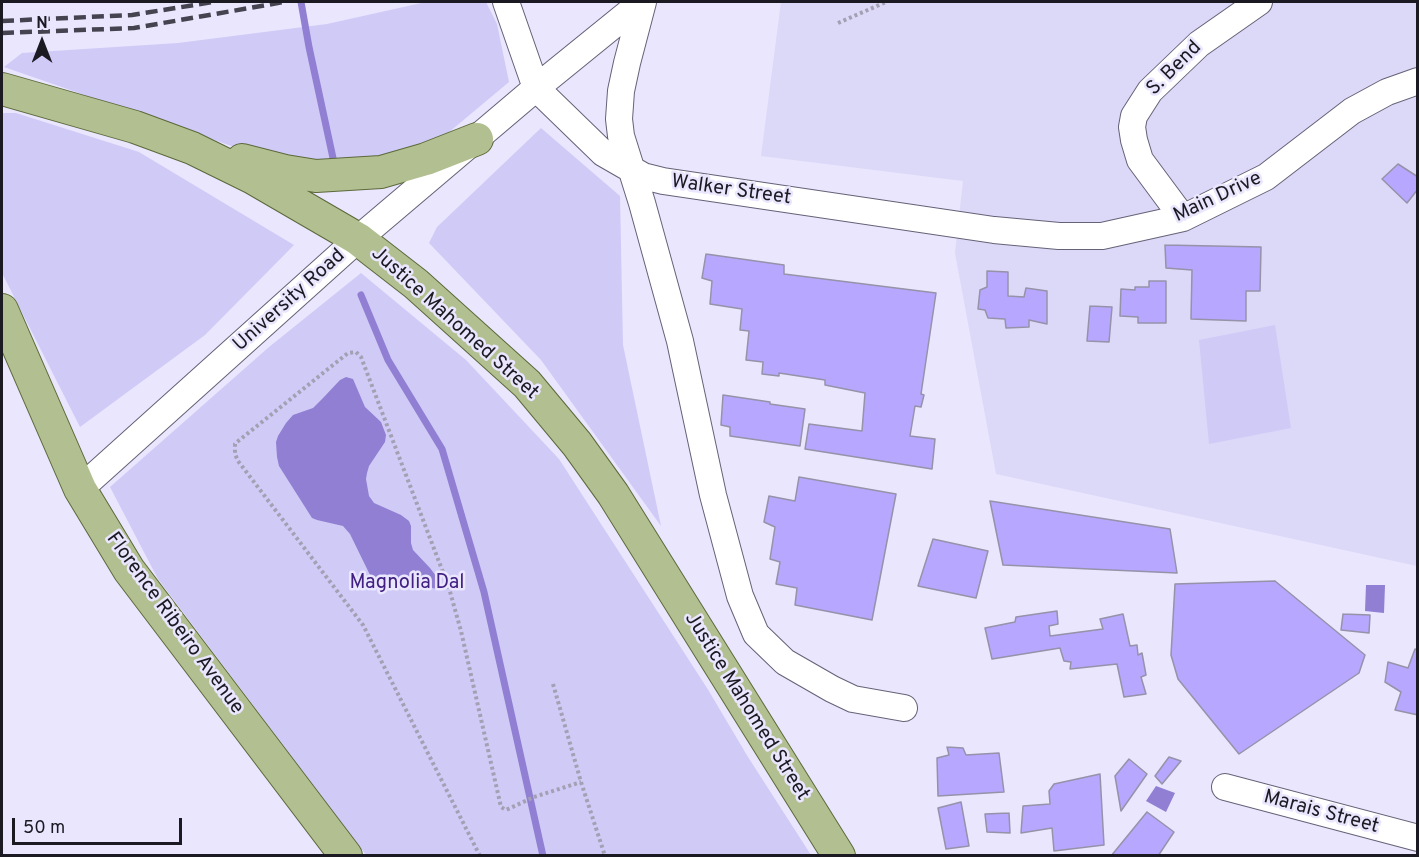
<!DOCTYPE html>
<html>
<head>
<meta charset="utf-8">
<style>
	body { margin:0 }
	#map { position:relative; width:1419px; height:857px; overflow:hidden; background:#e9e6fe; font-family:Overpass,sans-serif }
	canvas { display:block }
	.frame { position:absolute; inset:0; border:3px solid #1b1922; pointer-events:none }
	.north { position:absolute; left:12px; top:12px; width:60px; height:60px; -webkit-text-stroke:4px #e9e6fe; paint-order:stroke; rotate:0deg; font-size:16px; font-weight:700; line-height:24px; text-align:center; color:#1b1922 }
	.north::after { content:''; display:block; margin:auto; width:21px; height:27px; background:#1b1922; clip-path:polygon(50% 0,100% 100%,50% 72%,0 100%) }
	.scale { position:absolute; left:12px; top:818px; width:170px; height:27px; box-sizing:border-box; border:3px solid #1b1922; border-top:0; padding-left:8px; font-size:18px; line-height:21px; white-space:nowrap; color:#1b1922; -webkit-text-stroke:4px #e9e6fe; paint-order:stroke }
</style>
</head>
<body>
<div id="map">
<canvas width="1419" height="857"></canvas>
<div class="frame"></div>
<div class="north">N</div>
<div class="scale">50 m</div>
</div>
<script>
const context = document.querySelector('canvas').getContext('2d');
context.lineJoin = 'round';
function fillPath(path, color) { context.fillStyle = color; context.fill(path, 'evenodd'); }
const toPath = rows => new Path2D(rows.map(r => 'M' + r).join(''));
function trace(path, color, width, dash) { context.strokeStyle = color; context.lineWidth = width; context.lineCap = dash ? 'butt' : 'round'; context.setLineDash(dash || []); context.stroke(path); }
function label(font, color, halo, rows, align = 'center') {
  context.font = font + ' Overpass,sans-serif'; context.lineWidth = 5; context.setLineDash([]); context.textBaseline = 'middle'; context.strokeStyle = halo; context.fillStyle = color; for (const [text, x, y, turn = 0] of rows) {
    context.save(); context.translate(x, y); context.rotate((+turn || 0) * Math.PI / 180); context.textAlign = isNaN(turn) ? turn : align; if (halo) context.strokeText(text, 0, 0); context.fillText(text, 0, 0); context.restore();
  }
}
fillPath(toPath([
	[781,2,1417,2,1417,566,996,474,955,253,963,181,761,156]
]), '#dcd8f8');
fillPath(toPath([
	[426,2,486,2,497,24,509,82,436,143,378,166,289,166,4,67,22,53,178,43,327,24],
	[2,113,16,113,139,152,294,245,205,335,80,427,2,273],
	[541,128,620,196,623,345,661,526,541,360,429,243,437,227],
	[361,273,466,360,559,459,707,688,748,757,811,855,366,855,158,579,110,487,269,347],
	[1275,325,1291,428,1209,444,1199,340]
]), '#d0caf7');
fillPath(toPath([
	[346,377,353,379,365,407,381,422,386,435,385,442,369,466,367,473,366,479,369,496,374,503,401,515,409,521,411,526,411,543,413,550,430,568,439,580,440,585,437,589,428,587,416,579,387,582,371,577,350,534,343,526,317,520,312,518,279,466,277,457,276,442,278,436,286,423,293,415,313,408,324,397,340,380],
	[1366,585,1385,585,1384,613,1365,611],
	[1156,786,1175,793,1166,812,1146,801]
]), '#907fd2');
trace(toPath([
	[301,2,309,47,333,158],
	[361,295,388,360,442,449,484,592,543,856]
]), '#907fd2', 7);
const building = toPath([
	[1398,164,1418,177,1418,189,1407,203,1382,179,1398,164],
	[1165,245,1261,247,1260,291,1246,291,1246,321,1191,319,1192,270,1166,268,1165,245],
	[706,254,784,265,784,274,936,293,921,394,924,395,921,407,915,406,910,436,935,439,932,469,805,449,809,424,862,431,865,393,825,385,825,380,779,373,779,376,762,374,763,362,746,360,749,331,740,330,742,309,710,304,712,281,702,278,706,254],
	[987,271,1008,272,1008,296,1024,297,1026,288,1047,291,1047,324,1029,320,1029,327,1006,328,1005,319,988,318,985,310,978,309,980,290,987,287,987,271],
	[1149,281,1166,281,1166,323,1138,323,1138,317,1120,316,1121,289,1135,290,1135,287,1149,287,1149,281],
	[1090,306,1112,307,1109,342,1087,341,1090,306],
	[723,395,770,402,770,404,805,409,800,446,730,436,730,427,721,425,723,395],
	[799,477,896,494,872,620,795,605,797,588,776,584,780,562,770,559,775,527,764,522,769,496,795,501,799,477],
	[990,501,1170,529,1177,573,1003,565,990,501],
	[933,539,988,551,976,598,918,586,933,539],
	[1275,581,1365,655,1359,673,1239,754,1178,679,1171,655,1175,584,1275,581],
	[1057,611,1058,624,1049,626,1050,636,1103,629,1100,619,1123,614,1130,646,1137,645,1138,655,1142,653,1146,675,1141,677,1146,694,1124,697,1117,664,1070,669,1071,662,1064,661,1060,648,992,659,985,628,1015,622,1016,617,1057,611],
	[1343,614,1370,615,1369,633,1341,630,1343,614],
	[1415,649,1418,650,1418,715,1395,710,1401,692,1385,682,1388,662,1408,668,1415,649],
	[947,747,963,748,966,755,999,753,1004,792,938,796,937,758,949,755,947,747],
	[1169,757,1181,761,1162,784,1155,776,1169,757],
	[1129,759,1147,774,1121,811,1115,776,1129,759],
	[1100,774,1104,845,1054,851,1052,828,1021,833,1023,806,1050,804,1049,791,1054,784,1100,774],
	[961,802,969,846,946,849,938,808,961,802],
	[1147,812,1174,832,1158,856,1111,856,1147,812],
	[1009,813,1010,833,987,832,985,814,1009,813]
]);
fillPath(building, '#b8a7fe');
trace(building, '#9592a9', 1.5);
const minor = toPath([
	[506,2,536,88,603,153,643,176,663,181,994,230,1059,236,1102,236,1183,218,1266,177,1352,111,1387,92,1418,81],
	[643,2,627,63,621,91,619,119,621,136,642,203,680,341,713,495,740,596,756,634,785,662,832,689,853,699,904,708],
	[1183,218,1140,160,1134,140,1132,127,1134,116,1150,91,1199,44,1259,2],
	[80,489,358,239,536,88,642,2],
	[1225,787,1418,838]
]);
const major = toPath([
	[2,89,135,127,192,148,253,178,358,239,416,284,527,384,577,444,613,494,839,856],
	[242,160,285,171,316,176,381,172,426,159,477,139],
	[2,310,80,489,129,570,346,856]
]);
trace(minor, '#656277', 28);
trace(major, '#5c693a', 34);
trace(toPath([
	[838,23,886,2],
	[553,684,581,782,605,856],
	[480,856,363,625,238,461,235,454,235,444,237,442,348,353,356,352,361,357,449,588,461,631,501,807,506,810,534,797,581,782]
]), '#a3a0b3', 4, [3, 3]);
trace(minor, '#fff', 26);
trace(major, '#b2bf91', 32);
trace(toPath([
	[2,21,132,15,213,2],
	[2,33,134,28,284,2]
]), '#45434f', 4.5, [12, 6]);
label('20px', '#1b1922', '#e9e6fe', [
	["S. Bend",1175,69,-45],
	["Walker Street",731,191,8],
	["Main Drive",1218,198,-25],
	["University Road",290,301,-42],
	["Justice Mahomed Street",454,324,42],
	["Florence Ribeiro Avenue",174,624,54],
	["Justice Mahomed Street",746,707,58],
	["Marais Street",1321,813,15]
]);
label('20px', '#412082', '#e9e6fe', [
	["Magnolia Dal",407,584]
]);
</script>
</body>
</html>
